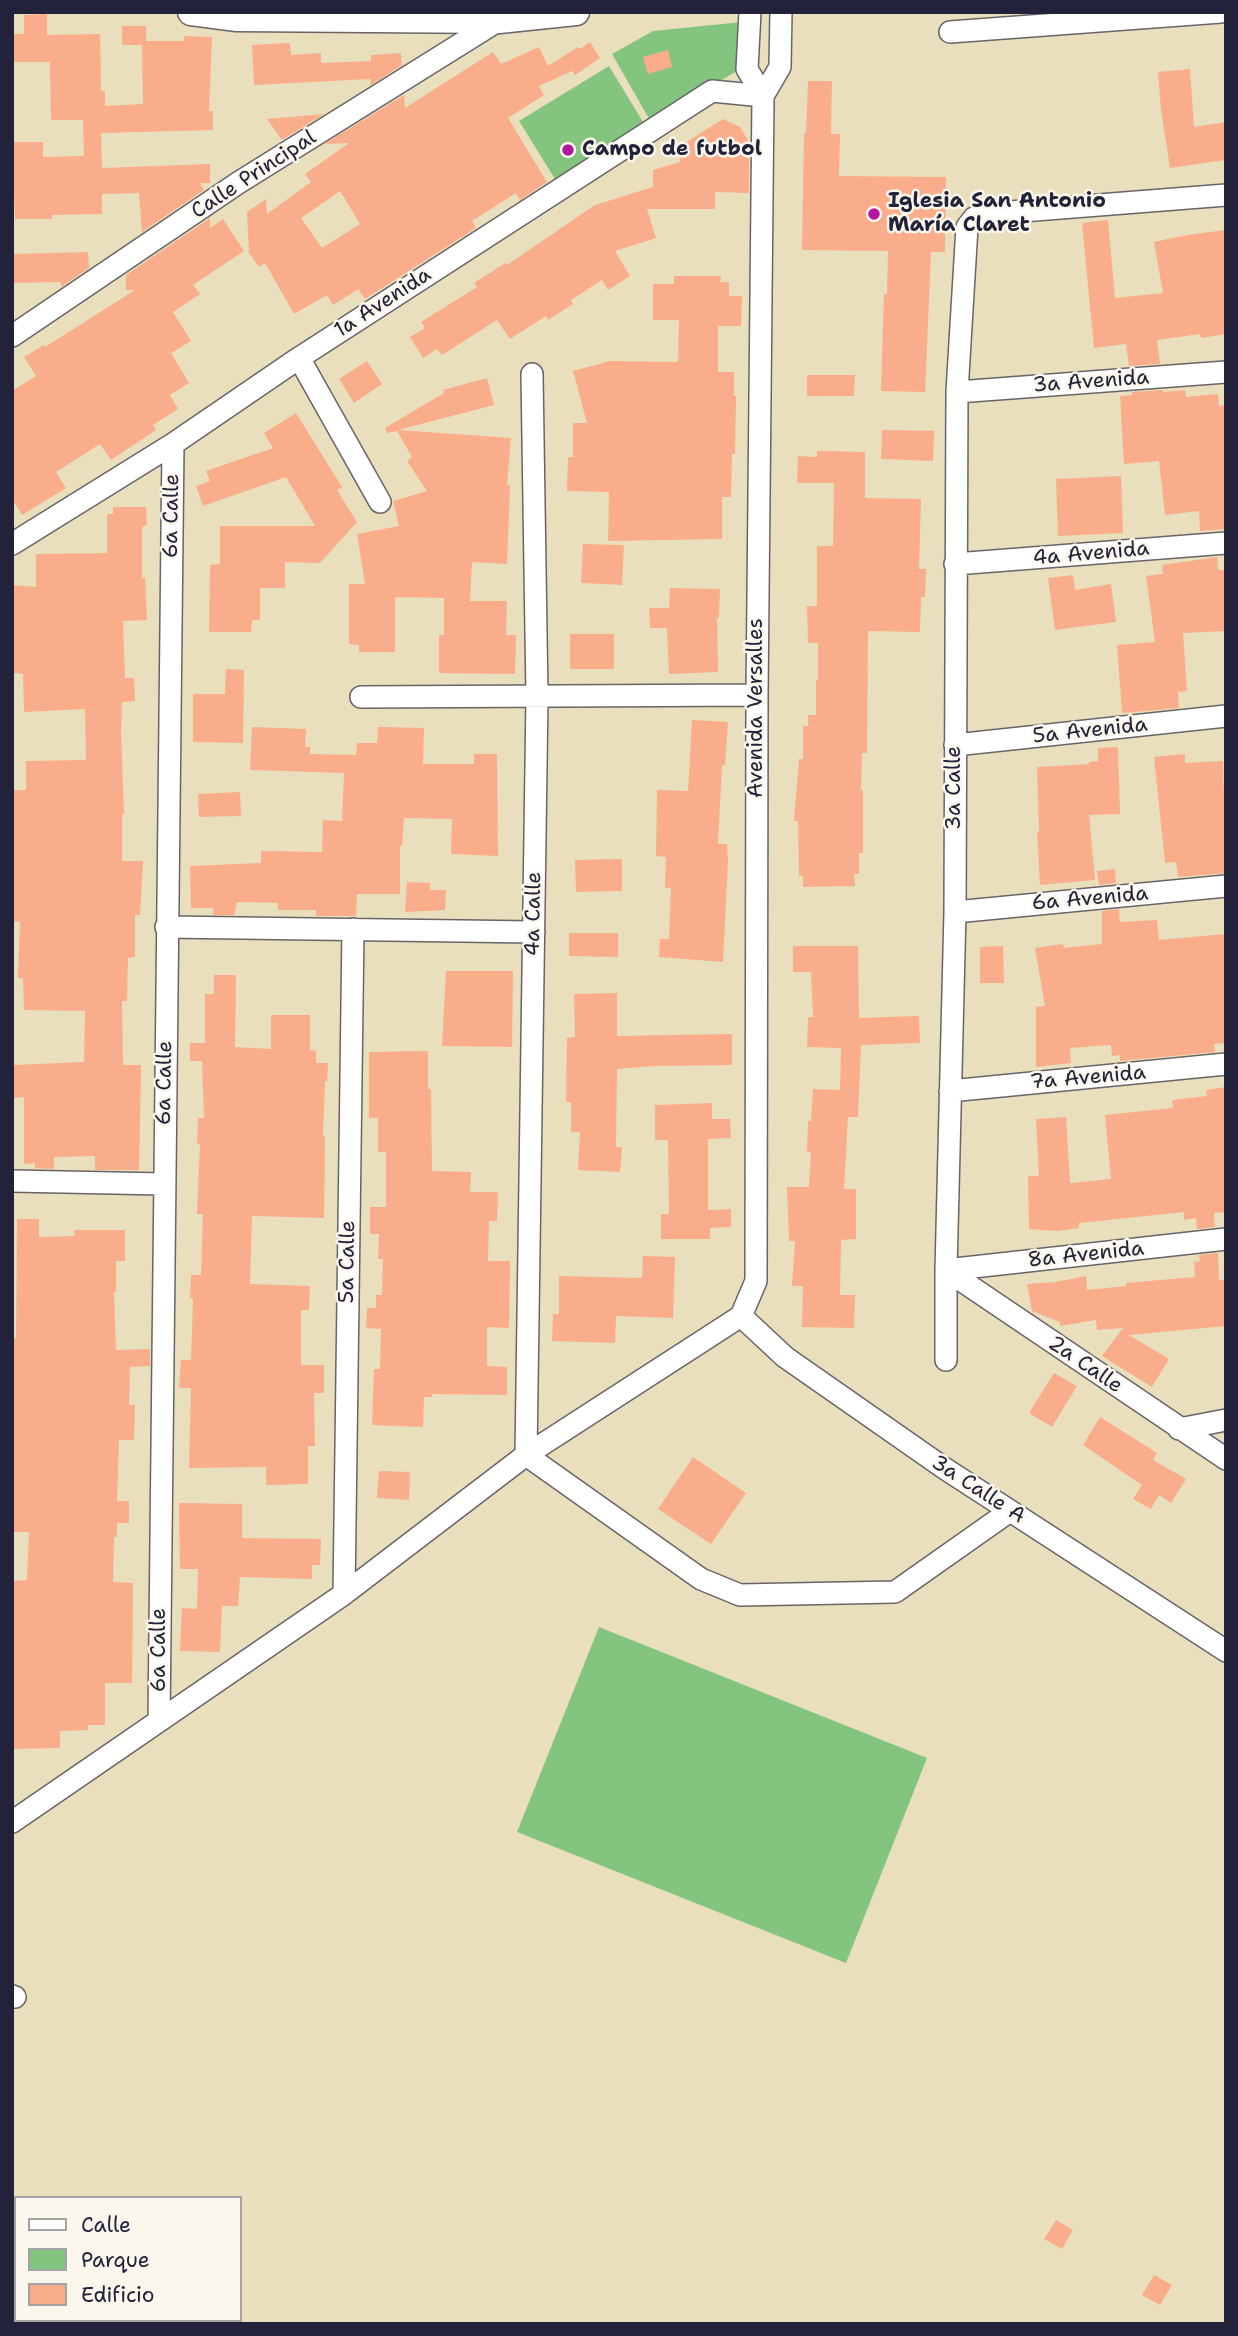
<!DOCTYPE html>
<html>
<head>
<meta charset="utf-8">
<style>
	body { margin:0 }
	#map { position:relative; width:1238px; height:2336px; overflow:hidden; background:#e9dfbc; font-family:"Shantell Sans",sans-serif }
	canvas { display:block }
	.frame { position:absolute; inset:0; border:14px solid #22223b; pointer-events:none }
	.legend { position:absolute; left:14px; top:2196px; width:228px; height:126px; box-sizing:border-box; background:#fbf7ec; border:2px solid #a4a2a5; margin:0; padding:9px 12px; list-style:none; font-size:21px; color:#22223b }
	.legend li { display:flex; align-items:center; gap:14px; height:35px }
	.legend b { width:35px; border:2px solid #a4a2a5 }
</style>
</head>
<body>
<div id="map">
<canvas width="1238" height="2336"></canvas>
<div class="frame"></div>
<ul class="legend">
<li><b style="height:9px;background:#fff"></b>Calle</li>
<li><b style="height:19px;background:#83c57e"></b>Parque</li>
<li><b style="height:19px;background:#faad8b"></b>Edificio</li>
</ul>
</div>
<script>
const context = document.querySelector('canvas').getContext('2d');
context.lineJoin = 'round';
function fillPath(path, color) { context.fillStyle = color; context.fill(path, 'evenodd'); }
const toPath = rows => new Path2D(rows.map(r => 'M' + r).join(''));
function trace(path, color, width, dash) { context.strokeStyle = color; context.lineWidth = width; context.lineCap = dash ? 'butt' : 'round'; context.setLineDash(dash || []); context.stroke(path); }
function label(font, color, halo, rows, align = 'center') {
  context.font = font + ' "Shantell Sans",sans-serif'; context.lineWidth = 5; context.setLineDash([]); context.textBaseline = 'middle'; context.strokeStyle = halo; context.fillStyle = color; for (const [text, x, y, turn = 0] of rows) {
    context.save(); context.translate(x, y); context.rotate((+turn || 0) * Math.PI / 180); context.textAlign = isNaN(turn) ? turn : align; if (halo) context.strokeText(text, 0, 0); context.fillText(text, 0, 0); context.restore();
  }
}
fillPath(toPath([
	[742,22,747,65,651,122,612,54,653,31],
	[609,66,643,122,555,179,519,121],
	[599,1627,927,1758,846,1963,517,1832]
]), '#83c57e');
fillPath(toPath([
	[47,14,47,35,100,34,101,91,105,91,105,106,143,104,142,45,122,45,122,26,146,26,146,41,184,41,184,36,212,37,209,111,213,111,213,130,101,133,102,168,210,164,210,183,200,183,204,190,142,232,139,193,102,194,102,214,52,215,52,219,15,219,12,142,43,142,43,157,84,156,83,120,51,120,50,62,12,62,12,34,24,34,24,15],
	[590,42,600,58,575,75,572,71,539,86,544,95,508,118,547,182,520,200,516,193,472,221,476,228,365,299,358,289,333,305,327,295,294,314,265,263,259,267,249,253,247,212,266,199,267,214,311,182,305,174,349,143,324,144,404,95,405,108,493,52,501,64,539,47,548,66,578,47,580,49],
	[340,191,360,224,322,248,301,218],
	[290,43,291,55,321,53,321,63,371,61,371,55,401,53,402,65,371,85,370,79,254,85,252,45],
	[668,50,672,67,648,74,643,57],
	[1190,69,1194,127,1226,122,1226,160,1170,168,1161,110,1158,72],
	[808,81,832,81,831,134,840,134,839,176,946,177,945,252,931,252,925,392,881,391,884,294,887,294,888,251,802,250,804,133,806,133],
	[324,114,282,140,267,119],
	[723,119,740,127,749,142,749,193,715,192,715,209,647,209,656,238,615,251,630,276,608,290,602,280,571,300,573,304,548,320,546,316,510,339,497,320,442,355,437,349,423,358,410,337,425,328,421,322,477,287,474,283,505,263,507,265,595,205,653,187,653,170,680,162,680,146],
	[210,218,210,228,223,219,244,251,193,285,200,294,173,312,191,341,171,353,189,383,170,395,178,409,153,425,156,430,111,460,100,444,56,472,66,488,22,515,12,499,12,391,36,376,24,357,44,345,45,347,135,290,126,290,126,275],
	[1108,220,1115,298,1163,293,1154,242,1187,235,1226,230,1226,334,1201,338,1200,334,1157,340,1160,364,1129,366,1126,344,1094,348,1082,223],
	[88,252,89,268,61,287,61,282,12,283,12,254],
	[674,276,721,276,720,282,729,282,729,296,742,296,741,326,718,326,718,372,734,372,734,396,736,396,735,454,732,454,731,497,722,497,722,539,608,541,609,492,567,491,568,457,573,457,573,423,587,423,573,371,610,361,678,362,679,320,653,320,653,284,674,284],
	[367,361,382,384,354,403,339,379],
	[807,375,855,375,854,396,807,396],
	[487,378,494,405,398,430,511,438,507,485,510,486,507,564,472,562,470,601,507,601,506,635,516,635,515,674,439,673,439,635,444,635,444,598,395,597,395,652,359,652,359,645,349,644,349,584,365,584,357,534,399,526,393,501,427,491,407,461,412,457,397,431,387,433,385,428,444,393,443,390],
	[1163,390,1163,392,1185,390,1186,397,1218,394,1219,406,1226,405,1226,529,1200,531,1199,511,1165,515,1159,461,1124,464,1120,396,1132,395,1132,392],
	[296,413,342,487,337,490,357,522,320,563,285,562,285,588,260,588,260,620,252,620,251,632,209,632,210,565,220,564,220,526,315,526,286,477,203,506,196,486,210,481,206,471,273,448,264,433],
	[882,430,934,431,933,461,881,459],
	[817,451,865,452,865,498,921,499,919,569,926,569,925,597,921,597,920,632,868,631,867,753,862,753,861,790,863,790,863,853,859,853,859,874,854,874,855,886,803,887,803,876,799,876,798,821,794,821,799,759,803,759,803,726,808,726,808,715,816,715,816,680,818,680,818,643,808,643,807,606,817,606,817,546,833,546,834,483,797,483,798,456,817,457],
	[1121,476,1123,533,1058,536,1056,479],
	[113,507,146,507,147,525,142,527,142,578,145,578,147,620,123,621,125,678,134,678,135,701,122,702,121,729,124,814,122,814,122,861,143,861,140,915,135,915,135,957,128,958,127,1001,122,1001,123,1065,141,1065,139,1170,95,1170,95,1156,54,1157,54,1169,35,1168,35,1163,24,1164,24,1097,14,1098,13,1065,84,1062,85,1011,24,1010,23,978,18,978,20,922,12,921,12,790,26,790,26,761,86,760,85,709,24,712,23,674,12,673,12,585,36,587,36,554,107,553,107,514,113,514],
	[583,544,624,545,622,585,581,583],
	[1217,557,1218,570,1226,570,1226,631,1183,633,1187,691,1178,692,1179,708,1122,713,1117,645,1155,642,1146,576,1163,574,1162,565],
	[1073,575,1075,590,1111,584,1116,622,1055,630,1048,578],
	[670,588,720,589,719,618,717,618,718,672,669,674,667,628,650,628,649,608,669,608],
	[570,634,614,634,614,669,570,669],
	[226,669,244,670,243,743,193,742,193,694,225,694],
	[692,720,728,722,725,765,722,765,718,844,727,844,728,861,723,962,659,957,660,939,669,939,671,888,665,888,666,857,656,856,657,790,688,791],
	[252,727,306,729,305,747,310,747,310,754,356,755,357,743,377,743,378,727,424,728,423,764,474,764,474,754,497,754,498,856,451,854,452,819,404,818,402,846,400,846,400,894,357,894,356,916,316,916,316,910,278,910,278,903,237,902,234,915,213,915,213,908,191,908,190,866,261,863,261,851,322,852,323,820,342,821,344,773,250,770],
	[1118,747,1120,814,1089,815,1095,880,1040,885,1037,832,1039,832,1037,767,1089,764,1089,762,1098,761,1098,748],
	[1185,754,1185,763,1223,761,1226,873,1178,877,1176,862,1165,863,1154,757],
	[240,792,241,816,199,817,198,794],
	[622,859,622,891,576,892,575,860],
	[1115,869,1116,883,1099,885,1097,871],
	[407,882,430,883,430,890,446,890,445,910,405,912],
	[1119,909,1120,922,1157,920,1159,940,1226,934,1226,1043,1214,1044,1215,1052,1120,1061,1120,1055,1112,1056,1111,1045,1070,1048,1071,1063,1036,1067,1036,1007,1045,1006,1035,948,1063,944,1064,948,1102,944,1102,911],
	[569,933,618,933,618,957,569,956],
	[793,946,858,946,859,1018,919,1016,920,1043,861,1045,858,1117,848,1117,844,1189,856,1189,856,1239,841,1240,840,1295,855,1295,854,1328,802,1327,803,1286,792,1286,795,1241,789,1241,787,1187,809,1187,811,1152,807,1152,808,1121,811,1121,813,1089,840,1090,841,1048,807,1047,808,1017,813,1017,811,972,793,972],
	[1003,946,1004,983,980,983,980,947],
	[446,971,513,971,512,1047,442,1046],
	[214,975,236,975,235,1047,271,1049,271,1015,310,1015,310,1050,316,1051,316,1063,328,1063,327,1081,325,1081,323,1136,325,1136,324,1218,252,1216,250,1284,310,1286,309,1310,301,1310,301,1365,324,1365,324,1393,314,1393,315,1446,308,1446,308,1484,266,1485,266,1467,189,1468,191,1388,179,1388,181,1360,191,1360,193,1299,190,1298,191,1275,201,1275,203,1214,197,1214,200,1144,197,1144,198,1118,204,1118,202,1061,190,1061,190,1043,205,1043,205,994,214,994],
	[617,993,617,1036,732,1034,732,1065,655,1066,617,1069,616,1147,622,1147,620,1172,578,1170,580,1132,571,1132,571,1102,566,1102,567,1038,575,1037,574,994],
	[428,1051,428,1089,431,1089,432,1171,471,1172,470,1192,498,1192,497,1221,489,1221,488,1261,510,1261,509,1328,487,1327,487,1366,507,1367,507,1395,432,1394,432,1397,424,1397,423,1427,372,1425,374,1369,380,1369,381,1329,366,1328,367,1308,376,1308,376,1295,382,1295,383,1259,378,1259,379,1234,370,1234,370,1207,386,1207,386,1152,378,1152,378,1118,369,1118,369,1052],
	[1226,1087,1226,1212,1214,1213,1215,1227,1197,1229,1196,1218,1184,1220,1184,1212,1079,1223,1079,1228,1058,1231,1029,1229,1028,1176,1039,1176,1036,1119,1066,1117,1070,1183,1111,1179,1105,1115,1173,1108,1172,1100,1207,1096,1206,1090],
	[712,1103,712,1119,730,1119,731,1138,708,1139,708,1210,731,1209,731,1227,710,1228,710,1239,661,1239,661,1214,669,1214,668,1140,655,1140,655,1105],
	[17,1219,39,1219,39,1237,75,1236,74,1230,125,1230,125,1261,116,1261,116,1292,114,1292,116,1350,150,1349,150,1366,130,1367,129,1405,135,1405,134,1440,119,1440,117,1501,129,1501,129,1523,117,1523,117,1537,114,1537,113,1582,133,1583,132,1683,105,1683,105,1725,88,1725,88,1730,60,1731,60,1748,12,1749,12,1581,27,1580,29,1532,12,1532,12,1338,16,1338],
	[1218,1253,1219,1280,1226,1280,1226,1326,1129,1335,1169,1359,1152,1387,1102,1356,1123,1328,1097,1330,1096,1320,1060,1326,1060,1322,1032,1311,1027,1284,1055,1282,1086,1276,1087,1290,1126,1286,1126,1283,1195,1277,1194,1262,1200,1261,1199,1255],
	[643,1256,675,1257,673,1318,616,1316,615,1343,552,1341,553,1314,559,1314,559,1276,642,1278],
	[1054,1373,1077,1386,1052,1427,1029,1413],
	[1100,1417,1157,1453,1153,1460,1186,1479,1171,1503,1159,1495,1151,1509,1133,1499,1142,1485,1083,1445],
	[693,1457,746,1493,711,1544,658,1509],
	[379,1471,410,1472,409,1500,377,1498],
	[179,1503,242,1504,242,1538,321,1539,320,1565,312,1565,312,1579,240,1577,238,1606,222,1606,220,1652,180,1651,182,1608,197,1609,198,1569,180,1569],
	[1056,2220,1073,2230,1062,2249,1044,2239],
	[1154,2275,1172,2285,1160,2305,1142,2295]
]), '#faad8b');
const minor = toPath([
	[950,32,1221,12],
	[763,96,780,67,781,12],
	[12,336,238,183,499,20],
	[299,358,380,502],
	[532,374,537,697,526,1455,701,1579,740,1595,895,1592,1010,1511],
	[957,392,1226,372],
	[12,544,173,444,299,358,712,91,763,96],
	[955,564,1226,543],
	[361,697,757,695],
	[955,745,1226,716],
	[955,912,1226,886],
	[166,927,534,932],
	[950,1091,1226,1064],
	[12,1181,164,1184],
	[946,1270,1226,1459],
	[946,1270,1226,1239],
	[741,1316,756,1281,757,695,763,96,747,69,750,12],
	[741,1316,785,1357,944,1468,1226,1651],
	[946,1360,946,1270,955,912,957,392,967,227,974,218,984,214,1226,195],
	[1179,1429,1226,1420],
	[344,1594,353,929],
	[159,1721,173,444],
	[12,1822,344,1594,526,1455,741,1316],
	[12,1996,15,1997]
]);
const tertiary = toPath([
	[191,12,237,18,499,20,576,12]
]);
trace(minor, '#686468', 24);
trace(tertiary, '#686468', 29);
trace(minor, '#fff', 21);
trace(tertiary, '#fff', 26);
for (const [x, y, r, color] of [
	[568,150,7,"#b5179e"],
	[874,214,7,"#b5179e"]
]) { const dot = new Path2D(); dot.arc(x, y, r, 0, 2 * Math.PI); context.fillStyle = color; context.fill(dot); trace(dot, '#fbf7ec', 2.5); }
label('bold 21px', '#22223b', '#fbf7ec', [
	["Campo de futbol",582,150],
	["Iglesia San Antonio",888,202],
	["María Claret",888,226]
], 'left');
label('21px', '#22223b', '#fbf7ec', [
	["Calle Principal",254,175,-33],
	["1a Avenida",383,303,-33],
	["3a Avenida",1091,382,-4],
	["6a Calle",172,516,-89],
	["4a Avenida",1091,554,-5],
	["Avenida Versalles",757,708,-90],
	["5a Avenida",1090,731,-6],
	["3a Calle",955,788,-90],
	["6a Avenida",1090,899,-5],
	["4a Calle",534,914,-89],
	["7a Avenida",1088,1078,-5],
	["6a Calle",165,1083,-89],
	["8a Avenida",1086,1255,-6],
	["5a Calle",348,1262,-89],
	["2a Calle",1085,1365,34],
	["3a Calle A",978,1490,33],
	["6a Calle",160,1650,-90]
]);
</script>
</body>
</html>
